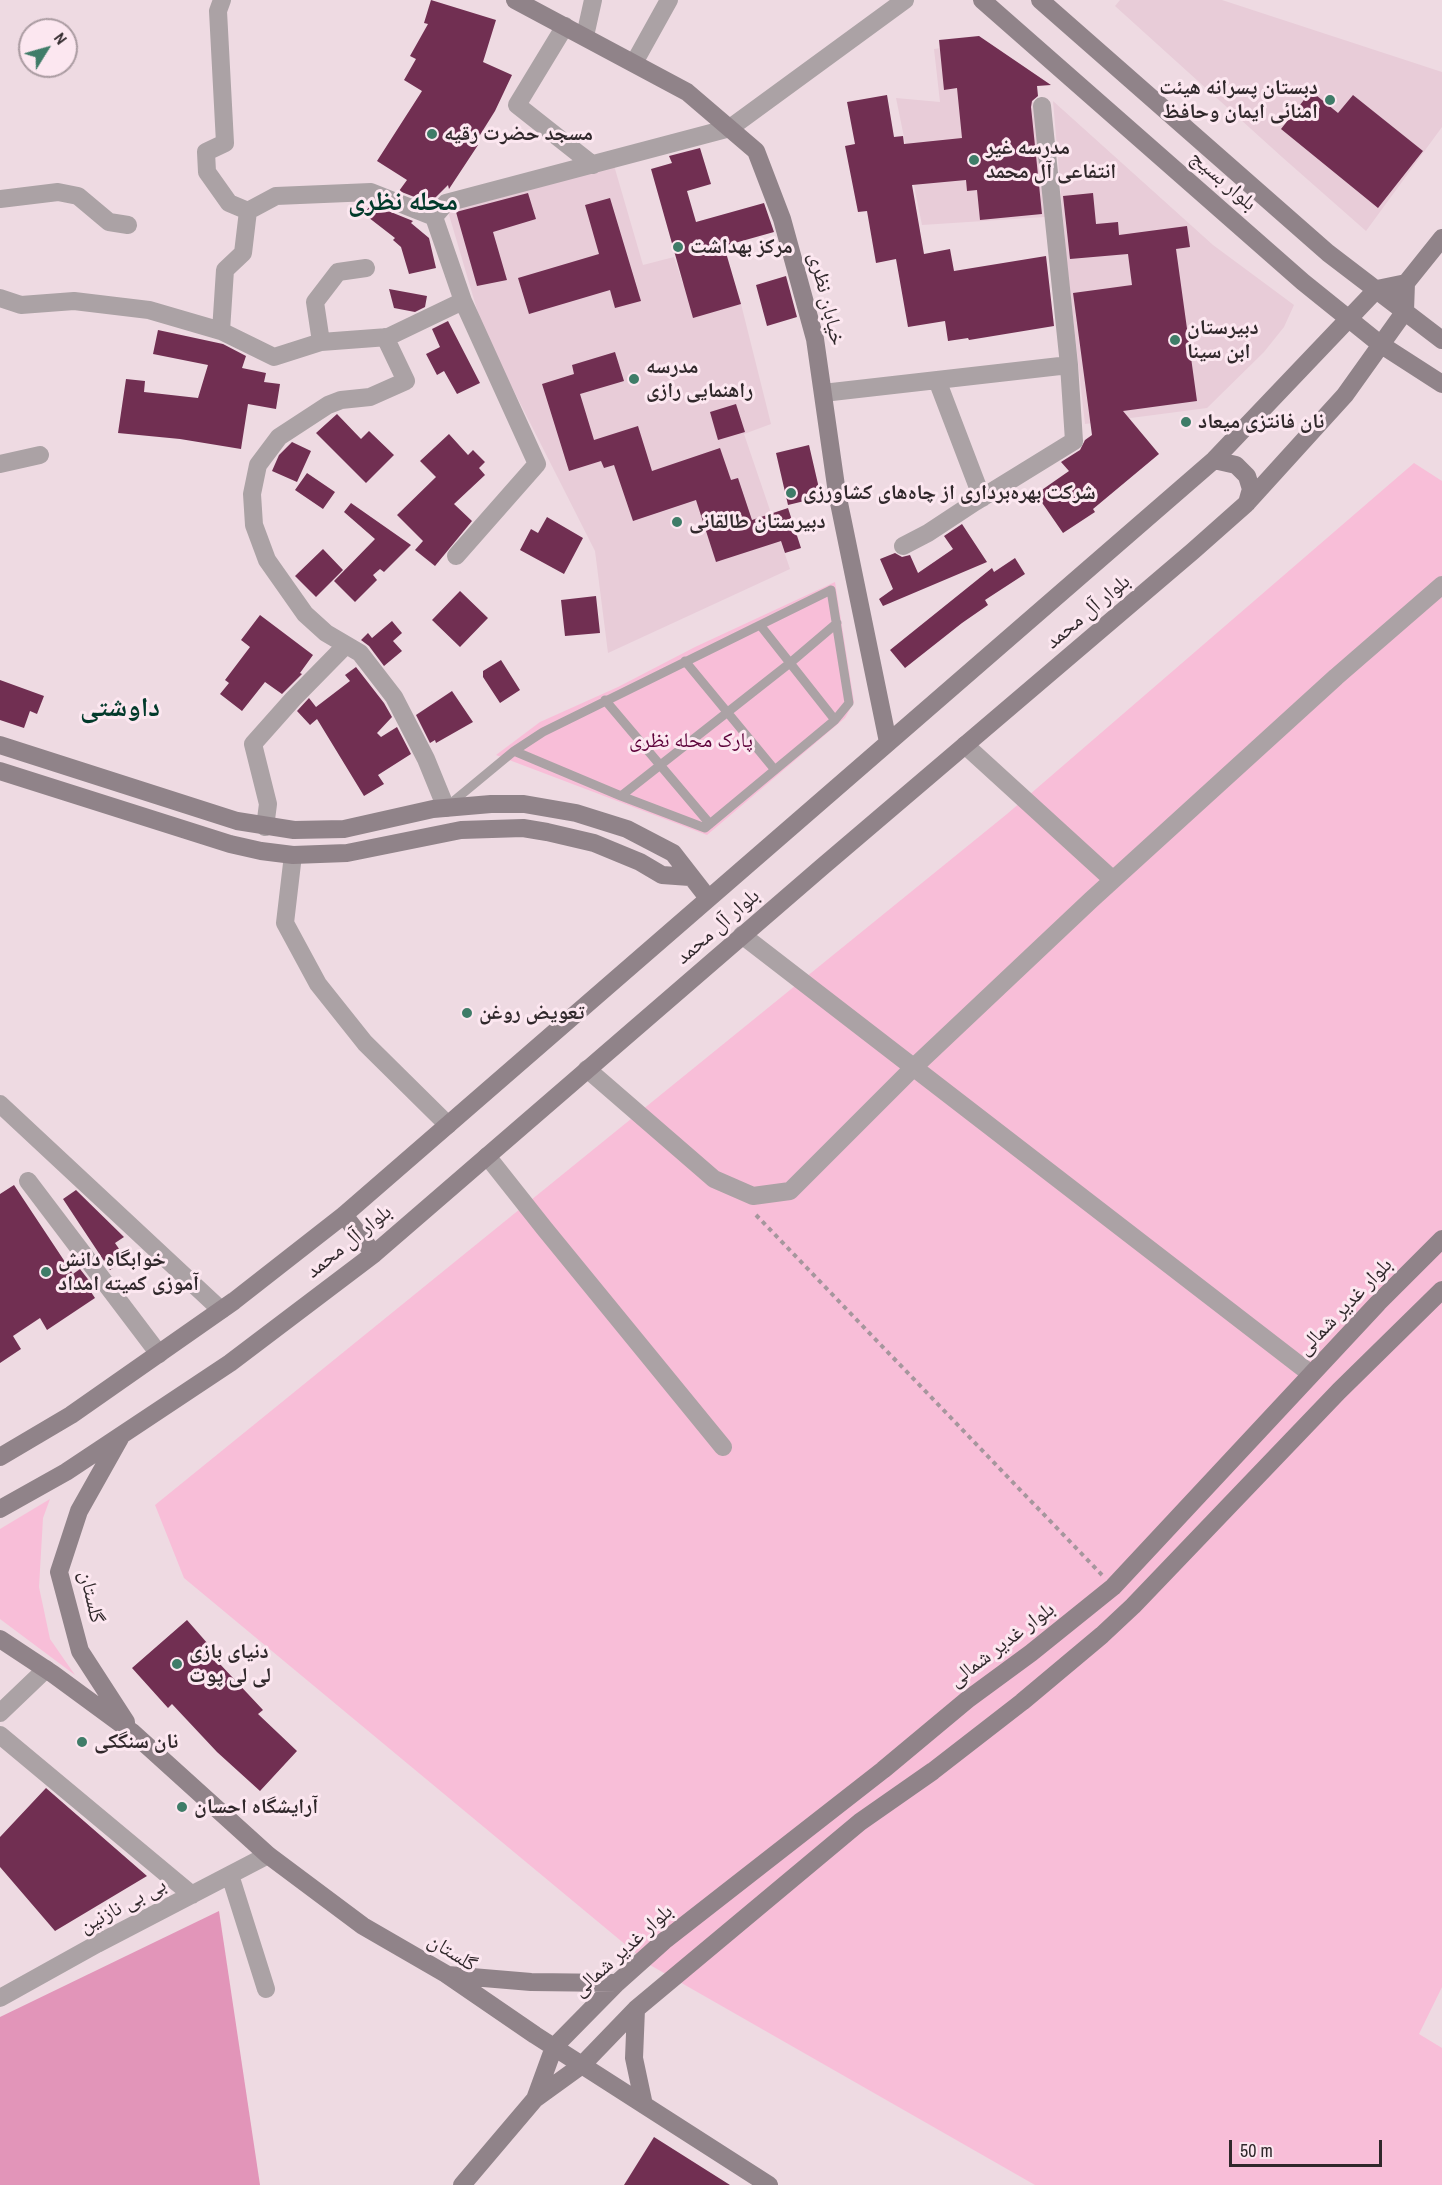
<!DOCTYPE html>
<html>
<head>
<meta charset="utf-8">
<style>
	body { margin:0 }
	#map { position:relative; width:1442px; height:2185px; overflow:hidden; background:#eedae2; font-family:"Archivo Narrow",sans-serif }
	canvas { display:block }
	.north { position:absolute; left:18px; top:18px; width:60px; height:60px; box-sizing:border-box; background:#fce7f0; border:2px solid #aa9ba1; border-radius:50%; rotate:53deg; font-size:16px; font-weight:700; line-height:24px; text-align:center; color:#30282b }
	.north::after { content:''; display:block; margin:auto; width:21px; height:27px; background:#3f7c68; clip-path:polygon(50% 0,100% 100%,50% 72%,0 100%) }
	.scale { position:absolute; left:1229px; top:2140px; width:153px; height:27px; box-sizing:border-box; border:3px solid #30282b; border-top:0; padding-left:8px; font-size:18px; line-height:21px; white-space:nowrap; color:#30282b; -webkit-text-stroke:4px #fce7f0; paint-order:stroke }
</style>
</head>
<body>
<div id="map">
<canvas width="1442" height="2185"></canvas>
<div class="north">N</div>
<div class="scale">50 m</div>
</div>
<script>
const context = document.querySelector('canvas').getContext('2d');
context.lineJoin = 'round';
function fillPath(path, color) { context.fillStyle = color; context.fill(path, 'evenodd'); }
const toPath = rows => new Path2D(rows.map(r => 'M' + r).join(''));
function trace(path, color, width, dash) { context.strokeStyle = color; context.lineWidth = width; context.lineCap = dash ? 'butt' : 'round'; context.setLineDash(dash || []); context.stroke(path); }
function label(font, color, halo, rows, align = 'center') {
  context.font = font + ' "Archivo Narrow","Noto Naskh Arabic",sans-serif'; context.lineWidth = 6; context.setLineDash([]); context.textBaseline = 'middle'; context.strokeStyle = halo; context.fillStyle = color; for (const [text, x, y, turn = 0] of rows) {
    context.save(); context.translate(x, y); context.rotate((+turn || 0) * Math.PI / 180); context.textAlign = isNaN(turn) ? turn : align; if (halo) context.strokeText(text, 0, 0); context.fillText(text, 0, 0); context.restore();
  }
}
fillPath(toPath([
	[1120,0,1222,0,1442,72,1442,127,1366,231,1282,157,1115,6],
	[981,42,1031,80,1045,217,922,225,896,98,940,102,934,49],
	[1053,101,1213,245,1294,305,1284,327,1264,352,1207,408,1085,424,1067,264],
	[613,162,643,265,674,257,683,284,741,304,771,424,744,434,790,569,608,653,595,551,483,330,447,208]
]), '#e8ccd8');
fillPath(toPath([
	[1414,463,1442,481,1442,1987,1419,2034,1442,2048,1442,2185,1035,2185,650,1965,184,1578,155,1505,1007,814],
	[835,582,854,702,845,718,707,835,496,755,540,722,618,687,695,647],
	[50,1499,43,1518,39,1587,50,1639,75,1675,0,1619,0,1529]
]), '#f8bed8');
fillPath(toPath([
	[219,1911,260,2185,0,2185,0,2017]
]), '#e295b9');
fillPath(toPath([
	[431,0,496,20,483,62,512,75,495,111,475,143,478,145,449,189,448,185,430,203,399,191,407,180,377,161,422,91,404,80,416,59,410,56,428,24,424,23],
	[979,36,1051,85,1037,86,1038,96,1032,101,1031,107,1042,214,980,220,977,190,967,191,966,180,912,185,924,254,950,249,954,271,1046,256,1054,326,969,340,968,338,948,341,945,321,908,327,896,259,876,263,867,211,858,212,845,146,855,144,847,102,887,95,894,137,903,136,904,144,962,138,957,88,944,90,939,40],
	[1311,91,1338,113,1353,95,1423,151,1378,208,1281,129],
	[700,148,711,184,687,191,696,222,764,203,774,232,724,246,741,304,693,318,651,169,672,163,669,156],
	[528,193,536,219,493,232,507,280,477,286,456,212],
	[1093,193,1096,224,1118,222,1119,235,1187,226,1190,247,1176,249,1197,401,1123,411,1159,454,1093,509,1095,512,1063,533,1036,494,1069,471,1061,462,1080,450,1085,440,1092,435,1073,293,1132,285,1128,254,1070,259,1063,196],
	[610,198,641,301,615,308,610,290,529,314,518,278,599,254,585,205],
	[371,204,413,221,411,223,429,238,436,268,409,274,401,247,393,240,395,238,364,214],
	[786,276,797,317,767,326,756,285],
	[389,289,427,296,425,307,415,312,394,308],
	[448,321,480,383,457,394,444,371,437,375,426,354,440,347,432,329],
	[158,330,223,344,246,356,242,368,266,373,264,382,280,384,276,409,248,404,241,449,180,439,118,433,126,379,145,381,144,392,198,398,208,365,153,354],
	[615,352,624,381,580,394,594,440,638,426,652,471,720,448,731,480,738,478,752,520,788,508,801,548,785,553,781,541,716,562,696,500,633,521,614,465,604,468,601,461,569,471,542,384,574,374,572,365],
	[736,404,745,432,718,440,710,412],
	[337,414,361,439,369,431,394,455,366,483,316,433],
	[449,434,468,455,473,450,485,462,479,468,485,475,454,504,472,521,435,566,415,550,423,541,397,515,436,477,420,461],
	[292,442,311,451,297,482,272,471,279,455],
	[809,445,821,497,788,505,776,453],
	[307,473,335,492,323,509,295,490],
	[351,503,411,545,384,572,380,569,373,575,377,580,355,602,334,581,375,539,344,512],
	[547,517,583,538,564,574,520,550,531,529,538,533],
	[962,524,987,562,883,606,879,599,893,589,880,559,895,553,902,557,910,555,918,573,953,549,944,536],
	[323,549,343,570,316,597,295,576],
	[1015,558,1025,574,985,600,988,605,962,623,905,668,890,650,992,568,994,572],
	[460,591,488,618,460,647,432,620],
	[596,596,600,633,565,636,561,600],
	[260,615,313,655,300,673,302,674,282,694,265,682,242,711,220,694,229,683,225,680,250,647,241,640],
	[392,621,402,633,393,641,402,651,384,666,369,646,361,640,368,633,372,638],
	[501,660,520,690,500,703,483,677,483,671],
	[356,667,384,703,392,717,377,733,381,737,397,727,411,754,378,775,384,784,364,796,317,719,310,725,297,711,309,698,316,707,350,681,345,675],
	[0,680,44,696,37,714,30,711,24,728,0,720],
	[452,691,473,722,436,743,435,740,430,743,416,715],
	[14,1185,73,1274,80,1269,91,1283,87,1286,95,1298,47,1330,40,1318,13,1336,21,1349,0,1363,0,1194],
	[76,1190,124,1237,115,1243,126,1259,110,1270,63,1199],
	[187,1620,222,1660,219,1663,263,1710,258,1714,297,1751,260,1791,217,1752,172,1704,168,1708,132,1668],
	[46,1788,147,1876,55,1931,0,1867,0,1837],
	[654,2137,730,2185,624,2185]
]), '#712f52');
trace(toPath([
	[756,1215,1102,1575]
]), '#a6969d', 4, [4.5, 4.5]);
trace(toPath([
	[831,590,849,703,835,720,705,828,621,796,514,751,543,732,831,590],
	[760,625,835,720],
	[685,661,775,770],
	[605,700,710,824],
	[621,796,790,663,837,623],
	[450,804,514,751]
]), '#aba2a5', 9);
trace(toPath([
	[565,26,517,105,593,165],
	[585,36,593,0],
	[634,63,669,0],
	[0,199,58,192,78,196,109,222,128,225],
	[248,211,276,196,371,192,434,217],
	[0,298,21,305,74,301,149,310,221,331,274,357,321,342,388,337,463,301],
	[221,331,225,270,243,253,248,211,229,203,207,172,206,152,225,143,218,11,222,0],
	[385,337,406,381,370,397,341,400,328,405,279,437,258,465,252,494,254,525,267,560,305,614,326,633,360,653,394,697,426,759,446,808],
	[321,342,315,302,338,272,366,268],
	[937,380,982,498],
	[823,393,1069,365,1042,106],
	[0,464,40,455],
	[903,546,928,533,975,502,1074,441,1069,365],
	[456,556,537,464,463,301,434,217,446,203,730,128,905,0],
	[965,745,1113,880],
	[265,827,268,804,253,744,293,699,346,645],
	[293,855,285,923,318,984,365,1043,448,1125],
	[742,935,1311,1374],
	[587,1069,714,1179,753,1196,790,1191,914,1067,1091,900,1336,677,1442,585],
	[0,1104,221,1310],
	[487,1156,544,1228,723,1447],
	[28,1181,159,1354],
	[0,1713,46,1669],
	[0,1735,192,1895],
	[230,1875,266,1989],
	[0,1998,97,1944,268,1855]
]), '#aba2a5', 18);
trace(toPath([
	[515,0,687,92,756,151,782,219,815,339,837,493,888,742],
	[982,0,1303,282,1380,344,1442,384],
	[1040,0,1328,253,1442,340],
	[1214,460,1236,465,1247,476,1251,489,1247,503],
	[0,745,237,821,294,830,344,829,433,809,491,804,524,804,576,813,627,829,673,853,708,898],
	[0,771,230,844,261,851,293,855,347,853,461,830,523,828,547,832,594,843,640,862,662,875,690,877],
	[344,1215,374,1254],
	[120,1438,79,1511,59,1572,80,1651,126,1722],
	[0,1457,71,1415,234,1301,344,1215,1214,460,1377,289,1406,283],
	[0,1509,66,1472,230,1363,374,1254,822,867,1193,551,1246,504,1345,395,1405,311,1406,283,1442,238],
	[0,1639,53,1674,132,1732,268,1855,363,1926,446,1974,535,2035,769,2185],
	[448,1975,531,1982,617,1983],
	[636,2009,634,2058,644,2105],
	[535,2099,554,2047,617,1983,664,1941,883,1770,967,1700,1031,1653,1113,1587,1378,1303,1442,1239],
	[462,2185,535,2099,582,2065,636,2009,860,1822,933,1771,1022,1702,1102,1635,1133,1606,1339,1391,1442,1290]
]), '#908389', 18);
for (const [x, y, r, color] of [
	[1330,100,6,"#3f7c68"],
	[432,134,6,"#3f7c68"],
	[974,160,6,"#3f7c68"],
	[678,247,6,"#3f7c68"],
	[1175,340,6,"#3f7c68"],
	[634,379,6,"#3f7c68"],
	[1186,422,6,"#3f7c68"],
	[791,493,6,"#3f7c68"],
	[677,522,6,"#3f7c68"],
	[467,1013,6,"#3f7c68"],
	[46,1272,6,"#3f7c68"],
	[177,1664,6,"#3f7c68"],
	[82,1742,6,"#3f7c68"],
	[182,1807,6,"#3f7c68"]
]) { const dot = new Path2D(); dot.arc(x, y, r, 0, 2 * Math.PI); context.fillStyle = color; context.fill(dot); trace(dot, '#fce7f0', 2); }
label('bold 21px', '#30282b', '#fce7f0', [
	["دبستان پسرانه هیئت",1318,88,"right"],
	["امنائی ایمان وحافظ",1318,112,"right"],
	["مسجد حضرت رقیه",444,134],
	["مدرسه غیر",986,148],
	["انتفاعی آل محمد",986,172],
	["مرکز بهداشت",690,247],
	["دبیرستان",1187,328],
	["ابن سینا",1187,352],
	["مدرسه",646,367],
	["راهنمایی رازی",646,391],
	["نان فانتزی میعاد",1198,422],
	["شرکت بهره‌برداری از چاه‌های کشاورزی",803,493],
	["دبیرستان طالقانی",689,522],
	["تعویض روغن",479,1013],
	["خوابگاه دانش",58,1260],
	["آموزی کمیته امداد",58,1284],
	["دنیای بازی",189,1652],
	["لی لی پوت",189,1676],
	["نان سنگکی",94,1742],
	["آرایشگاه احسان",194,1807]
], 'left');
label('21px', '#30282b', '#fce7f0', [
	["بلوار بسیج",1223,181,41],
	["خیابان نظری",826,299,76],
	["بلوار آل محمد",1088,612,-40],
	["بلوار آل محمد",718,927,-41],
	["بلوار آل محمد",349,1242,-39],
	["بلوار غدیر شمالی",1345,1307,-46],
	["گلستان",91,1597,77],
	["بلوار غدیر شمالی",1002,1645,-37],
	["بی بی نازنین",123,1906,-28],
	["بلوار غدیر شمالی",623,1951,-42],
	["گلستان",452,1953,32]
]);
label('21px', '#5c0039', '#fce7f0', [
	["پارک محله نظری",691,741]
]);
label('bold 27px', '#023a2b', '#fce7f0', [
	["محله نظری",403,203],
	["داوشتی",120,709]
]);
</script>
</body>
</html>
